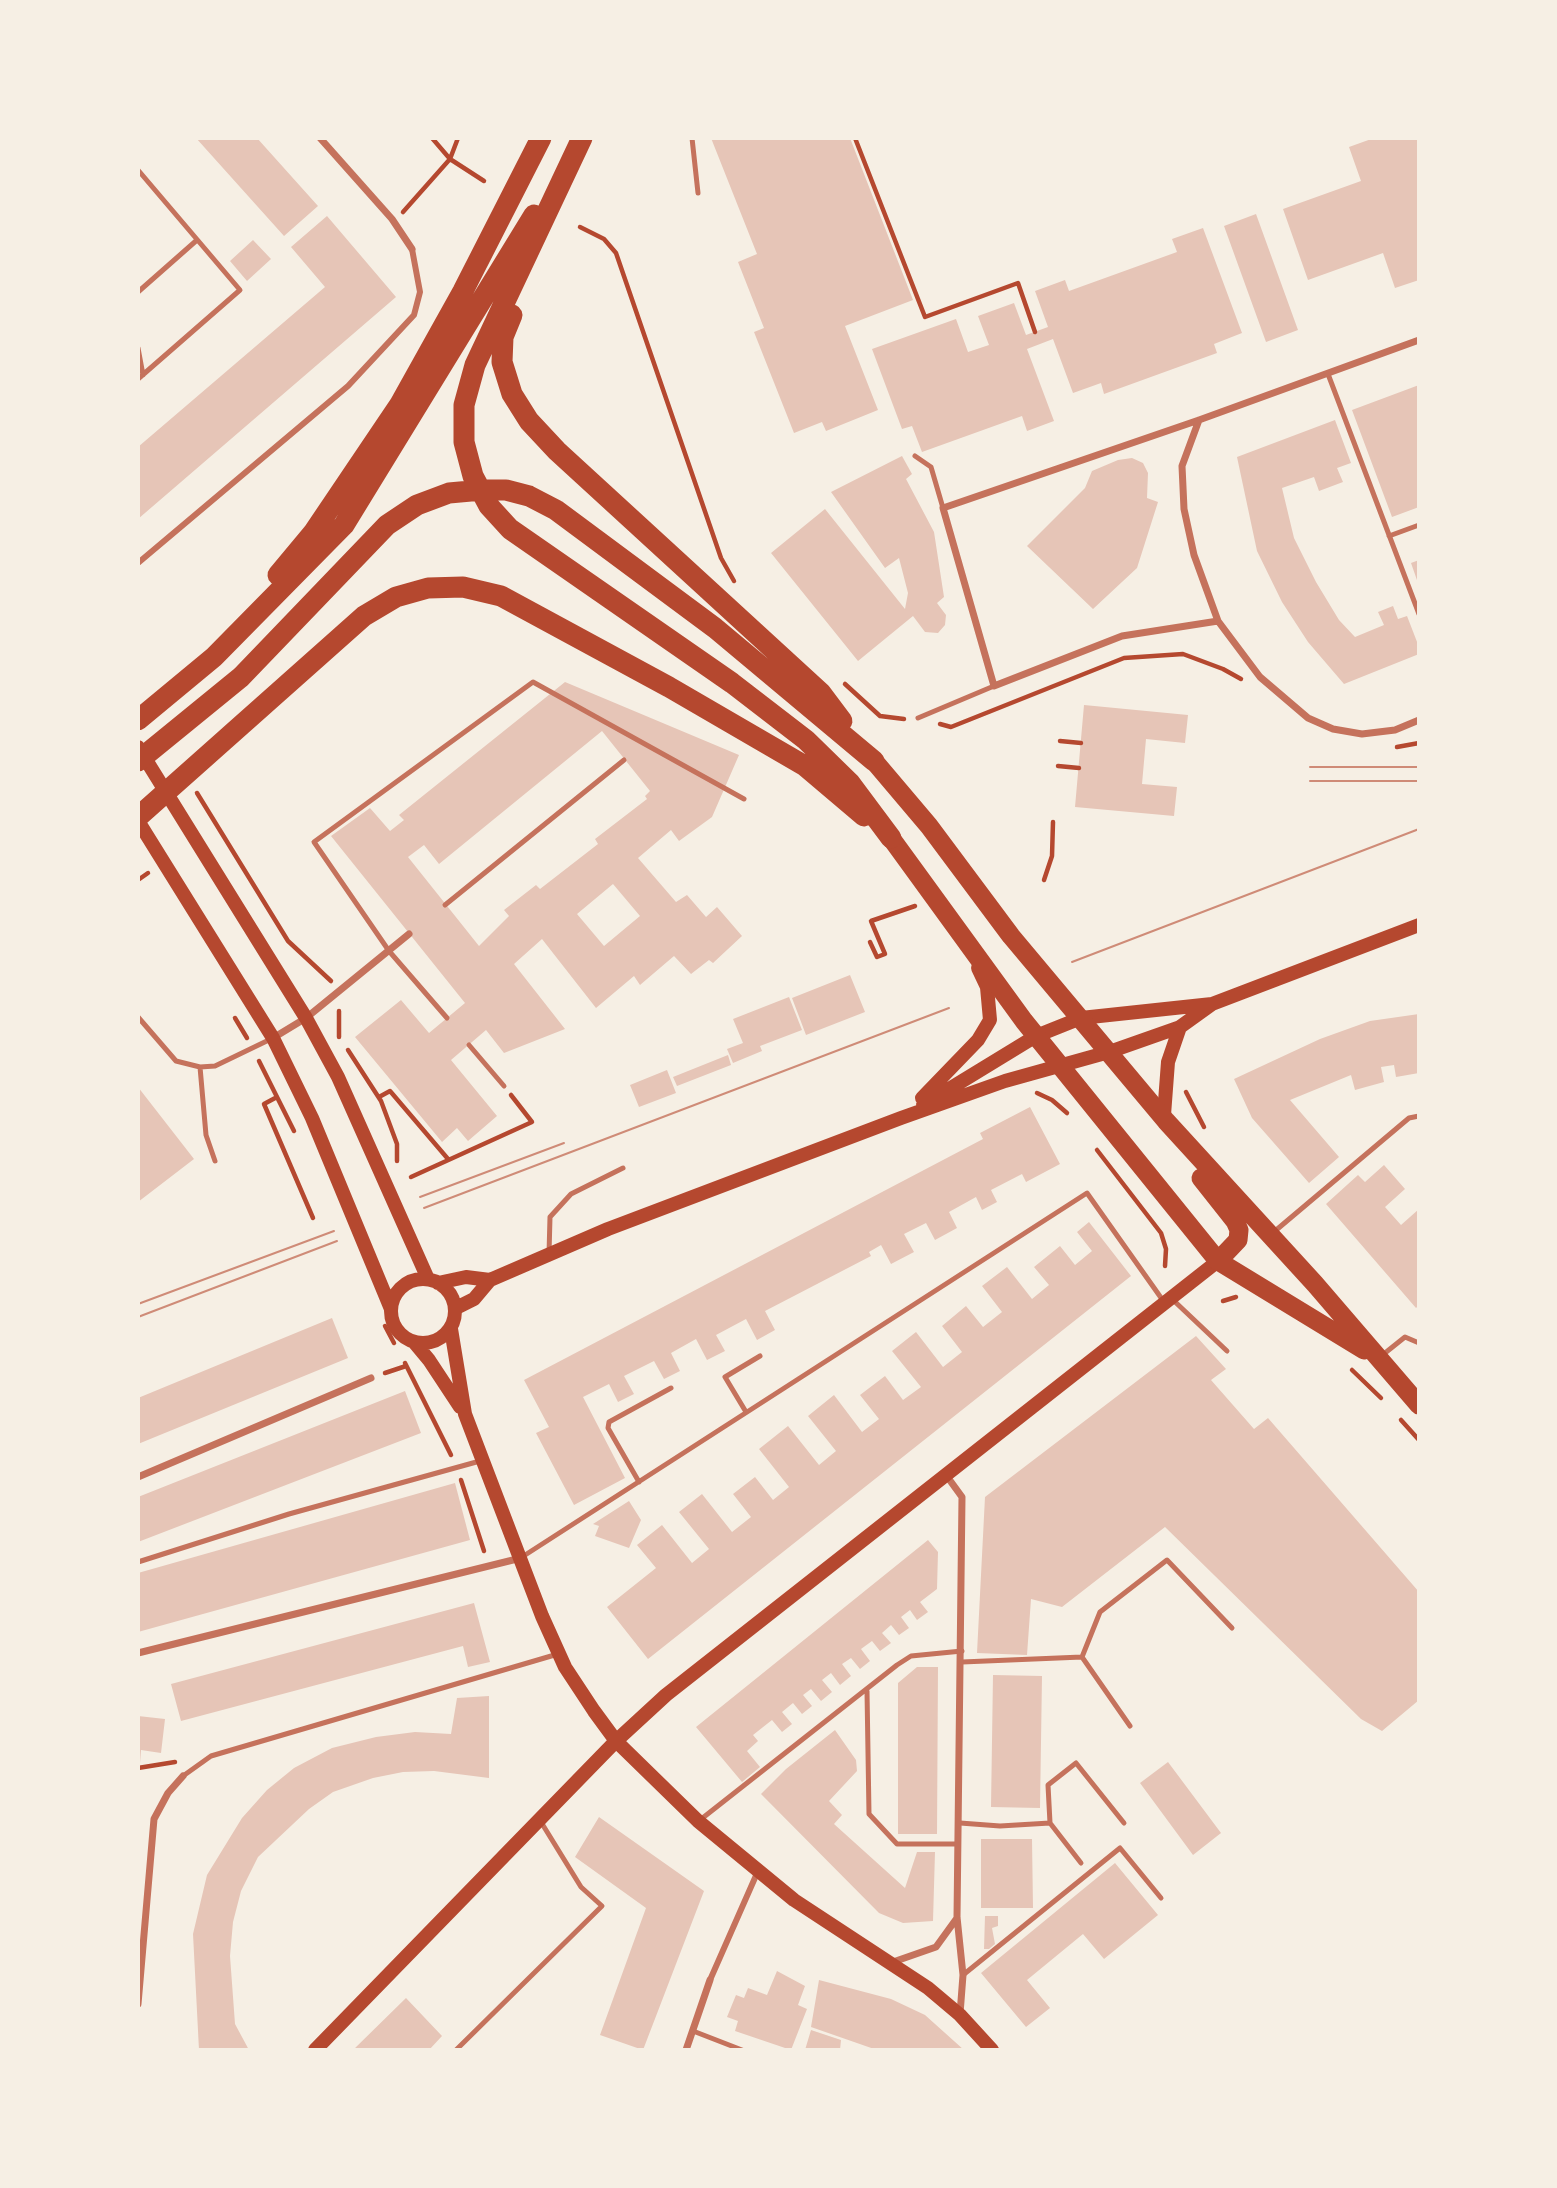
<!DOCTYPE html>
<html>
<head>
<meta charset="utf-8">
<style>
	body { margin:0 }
	#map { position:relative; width:1557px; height:2188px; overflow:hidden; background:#f6efe4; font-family:"Alegreya Sans",sans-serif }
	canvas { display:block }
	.frame { position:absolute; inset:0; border:140px solid #f6efe4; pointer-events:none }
</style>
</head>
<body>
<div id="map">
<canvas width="1557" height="2188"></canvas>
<div class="frame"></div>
</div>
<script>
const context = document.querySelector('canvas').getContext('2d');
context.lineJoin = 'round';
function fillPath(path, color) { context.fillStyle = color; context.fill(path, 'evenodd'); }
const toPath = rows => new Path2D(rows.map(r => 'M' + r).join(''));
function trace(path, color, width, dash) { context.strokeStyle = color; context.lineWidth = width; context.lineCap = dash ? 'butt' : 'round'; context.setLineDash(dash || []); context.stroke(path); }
fillPath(toPath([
	[196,138,257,138,318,206,284,236],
	[711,138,850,138,913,300,845,326,878,410,826,431,822,422,794,433,754,332,764,328,738,262,757,254],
	[1374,138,1419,138,1419,280,1395,288,1383,253,1308,280,1283,209,1361,181,1349,147],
	[1256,214,1298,330,1266,342,1224,226],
	[327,216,396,297,138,519,138,447,325,287,291,247],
	[1203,228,1242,333,1214,344,1217,353,1104,394,1101,383,1073,393,1053,339,1027,349,1054,421,1027,431,1022,416,922,452,912,426,902,429,872,349,956,319,968,352,989,345,978,316,1014,303,1026,335,1048,327,1035,291,1065,280,1069,291,1177,252,1172,239],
	[253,240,271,259,247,281,230,261],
	[1419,385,1419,507,1392,517,1352,410],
	[1335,420,1351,463,1337,468,1343,482,1319,491,1314,477,1282,488,1294,538,1316,582,1339,620,1355,637,1384,625,1378,612,1393,606,1398,619,1407,616,1419,647,1419,654,1344,684,1308,642,1282,602,1257,551,1237,457],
	[902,456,912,474,906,479,934,532,944,597,937,603,946,615,945,625,938,633,925,632,913,616,858,661,771,553,825,509,905,609,908,593,899,558,885,568,831,492],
	[1132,458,1143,463,1148,473,1147,498,1158,502,1137,568,1093,609,1027,546,1085,488,1092,471,1118,460],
	[1419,560,1419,583,1418,583,1411,563],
	[565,682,739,755,712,817,679,841,671,830,638,858,676,902,687,895,706,917,717,907,742,936,713,963,709,960,691,974,674,956,640,985,634,976,596,1008,542,939,514,964,565,1029,504,1053,486,1030,451,1060,497,1116,468,1141,457,1128,442,1142,355,1037,401,1000,429,1033,465,1003,331,836,370,808,390,831,404,820,399,815],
	[602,731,650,791,645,796,647,799,595,839,598,844,540,889,536,885,504,910,509,916,479,946,408,857,424,845,439,864],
	[613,884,640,916,604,946,577,914],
	[1084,705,1188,715,1185,743,1146,739,1142,784,1177,787,1174,816,1075,807],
	[850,975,865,1012,806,1035,792,998],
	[789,997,802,1030,760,1046,762,1051,733,1063,727,1049,743,1043,733,1019],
	[1419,1014,1419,1073,1396,1077,1394,1065,1381,1067,1384,1082,1355,1090,1351,1075,1290,1100,1339,1157,1309,1183,1252,1118,1234,1079,1320,1039,1370,1021],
	[728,1055,731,1065,677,1086,673,1077],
	[667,1070,676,1093,639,1107,630,1085],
	[138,1087,194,1159,138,1202],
	[1030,1107,1060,1164,1026,1182,1022,1174,991,1190,997,1202,982,1210,976,1197,949,1212,957,1228,935,1240,926,1223,904,1234,914,1252,891,1264,881,1245,869,1252,871,1256,765,1311,775,1330,757,1340,746,1319,716,1335,725,1351,707,1360,696,1339,671,1353,680,1371,664,1379,654,1361,624,1376,634,1394,618,1402,609,1384,583,1397,625,1478,574,1505,536,1433,549,1427,524,1380,983,1139,980,1133],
	[1384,1165,1405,1189,1385,1207,1401,1225,1419,1209,1419,1305,1416,1308,1326,1204,1358,1175,1365,1182],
	[1089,1222,1131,1276,648,1659,607,1607,656,1568,637,1545,662,1525,692,1563,709,1549,679,1512,702,1494,732,1532,751,1517,733,1494,755,1477,773,1500,789,1487,759,1449,788,1426,819,1465,836,1451,808,1416,834,1395,862,1432,879,1419,860,1395,885,1376,903,1400,921,1387,892,1351,916,1332,943,1367,962,1352,942,1326,966,1306,983,1327,1002,1312,982,1286,1007,1267,1032,1299,1049,1285,1034,1267,1060,1246,1075,1265,1092,1251,1077,1232],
	[332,1318,348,1358,138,1444,138,1398],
	[1196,1336,1226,1369,1211,1380,1254,1429,1268,1418,1419,1592,1419,1700,1382,1731,1361,1719,1165,1527,1062,1607,1031,1599,1027,1655,977,1653,985,1497],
	[405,1391,421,1433,138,1542,138,1497],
	[455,1483,470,1540,138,1632,138,1573],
	[629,1501,641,1520,629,1548,595,1536,599,1526,593,1524],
	[928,1540,938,1552,937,1589,920,1602,928,1612,917,1620,910,1610,901,1617,909,1628,899,1635,891,1625,882,1633,891,1643,880,1651,872,1641,861,1649,870,1661,860,1669,851,1658,842,1664,851,1676,840,1685,831,1673,822,1680,832,1692,821,1701,811,1689,803,1695,812,1706,802,1714,793,1703,782,1712,792,1724,782,1732,772,1720,753,1735,758,1741,747,1751,760,1767,742,1782,696,1727],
	[474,1603,490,1662,468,1667,463,1646,181,1721,171,1684],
	[917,1667,938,1667,937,1834,898,1834,898,1683],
	[993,1675,1042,1676,1040,1808,991,1807],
	[489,1696,489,1778,434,1771,403,1772,373,1778,333,1792,309,1809,258,1857,241,1891,233,1922,230,1956,235,2024,249,2050,199,2050,193,1934,207,1875,242,1818,267,1790,294,1768,332,1748,376,1737,415,1732,451,1734,457,1698],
	[138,1716,165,1719,161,1753,141,1750,140,1763],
	[835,1730,856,1760,857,1771,829,1801,842,1815,834,1824,905,1888,917,1852,935,1852,933,1921,903,1923,879,1913,761,1794,786,1769],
	[1168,1762,1221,1833,1193,1855,1140,1783],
	[599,1817,704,1891,643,2050,600,2035,646,1908,575,1857],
	[981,1839,1032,1839,1033,1908,981,1908],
	[1115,1863,1158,1915,1104,1959,1083,1934,1027,1980,1050,2008,1026,2027,981,1973],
	[985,1916,998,1916,998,1926,992,1928,995,1944,989,1949,984,1949],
	[777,1971,805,1986,798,2005,807,2009,791,2050,735,2031,738,2021,727,2017,736,1995,744,1998,748,1988,767,1995],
	[819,1980,891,1999,925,2015,964,2050,877,2050,811,2027],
	[406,1998,442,2036,429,2050,353,2050],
	[811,2030,841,2040,840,2050,805,2050]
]), '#e6c5b7');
trace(toPath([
	[432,138,450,159,484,181],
	[855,138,925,317,1018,283,1035,332],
	[403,212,450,159,458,138],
	[580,227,604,239,616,253,721,558,734,581],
	[845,684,880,716,904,719],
	[940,724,951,727,1124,658,1183,654,1223,669,1241,679],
	[1060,741,1081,743],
	[1397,747,1419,743],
	[1058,766,1079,768],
	[197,793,288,941,331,981],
	[138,880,148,873],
	[1044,880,1052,856,1053,822],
	[870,942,877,957,885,954,871,921,915,906],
	[235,1018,247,1038],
	[339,1037,339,1011],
	[348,1050,381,1101,397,1144,397,1161],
	[259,1061,294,1131],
	[1186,1092,1204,1127],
	[1037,1093,1052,1100,1067,1113],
	[277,1097,264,1104,313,1218],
	[379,1097,390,1091,448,1159],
	[1097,1150,1161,1233,1166,1249,1165,1266],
	[411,1177,532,1122,511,1095],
	[1223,1301,1236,1297],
	[385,1326,394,1343],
	[405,1363,451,1455],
	[1352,1370,1381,1398],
	[385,1373,406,1366],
	[1401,1420,1419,1440],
	[461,1480,484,1551],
	[138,1768,175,1762]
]), '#b5482f', 4.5);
trace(toPath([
	[692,138,698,193],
	[138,170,240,290,138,379],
	[138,292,197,240],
	[138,348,143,375],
	[1328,374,1419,614],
	[915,456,931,467,943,508],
	[1389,536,1419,525],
	[918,718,994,686],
	[445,905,624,760],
	[138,1017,176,1061,200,1067,215,1066,273,1038],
	[447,1018,389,951,314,842,533,682,744,799],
	[469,1045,504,1086],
	[200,1067,206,1135,215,1161],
	[1275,1231,1409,1118,1419,1116],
	[549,1254,550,1217,571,1194,623,1168],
	[1172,1299,1227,1351],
	[1380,1357,1405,1337,1419,1343],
	[746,1412,725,1377,760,1356],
	[639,1482,608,1428,609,1422,671,1388],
	[522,1557,1087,1193,1164,1302],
	[138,1562,289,1514,480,1461],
	[962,1662,1082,1657],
	[867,1691,869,1814,897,1844,958,1844],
	[1130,1726,1082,1657,1100,1612,1167,1560,1232,1628],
	[183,1776,211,1756,558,1654],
	[700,1820,897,1665,911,1656,962,1651],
	[960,1823,1000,1826,1050,1823],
	[1081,1863,1050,1823,1048,1785,1076,1763,1124,1823],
	[963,1975,1120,1848,1161,1898],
	[693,2031,742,2050],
	[456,2050,602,1906,581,1887,541,1822]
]), '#c5725c', 5);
trace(toPath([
	[138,563,348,386,414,315,420,292,412,249],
	[710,1980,758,1871]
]), '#c5725c', 6);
trace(toPath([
	[320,138,392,219,412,249],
	[1199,420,1182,466,1184,509,1194,555,1218,621,1260,677,1308,718,1333,729,1362,734,1395,730,1419,720],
	[1218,621,1122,636,994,686,943,508,1199,420,1419,340],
	[273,1038,306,1018,409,934],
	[946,1475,962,1497,957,1917,963,1975,960,2014],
	[138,1477,371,1378],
	[138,1653,521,1558],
	[893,1962,936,1947,957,1918],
	[138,2004,154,1819,168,1793,183,1776],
	[686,2050,710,1980]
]), '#c5725c', 7);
trace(toPath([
	[138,747,306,1018,338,1077,428,1279],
	[138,821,273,1038,312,1118,391,1309],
	[922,1098,978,1040,990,1020,987,987,978,968],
	[923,1105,1036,1036,1081,1018,1212,1004,1419,925],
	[1164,1115,1168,1062,1180,1027],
	'391 1311a32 32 0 1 1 64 0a32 32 0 1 1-64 0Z',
	[438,1283,466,1277,490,1280,608,1229,901,1118,1005,1081,1109,1052,1180,1027,1212,1004],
	[456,1308,474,1299,490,1280],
	[451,1329,465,1414,542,1616,565,1667,594,1711,616,1741,698,1821,794,1900,928,1988,960,2015,992,2050],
	[414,1342,429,1360,460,1407],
	[315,2050,616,1741,666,1695,1218,1261]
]), '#b5482f', 14);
trace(toPath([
	[874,761,929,826,1011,936,1166,1121,1315,1284,1419,1405],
	[891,838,1024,1021,1218,1261,1364,1350],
	[1201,1178,1235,1221,1239,1230,1238,1240,1218,1261]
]), '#b5482f', 19);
trace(toPath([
	[582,138,475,365,464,405,464,442,473,476,489,506,510,529,732,683,806,740,850,783,891,838],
	[512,315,503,337,502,362,512,394,529,421,557,451,821,693,842,721],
	[278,575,313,533,400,404,463,291,541,138],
	[138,720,214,657,344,525,534,215],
	[138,761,241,677,387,525,417,505,449,493,482,490,506,490,529,496,556,510,715,628,874,761],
	[138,817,364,616,396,597,428,588,463,587,501,596,669,687,805,766,864,816]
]), '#b5482f', 21);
trace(toPath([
	[1310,767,1419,767],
	[1310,781,1419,781],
	[1072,962,1419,829],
	[420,1197,564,1143],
	[424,1208,949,1008],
	[138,1304,334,1231],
	[138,1317,337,1241]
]), '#cf8b77', 2);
</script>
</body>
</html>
